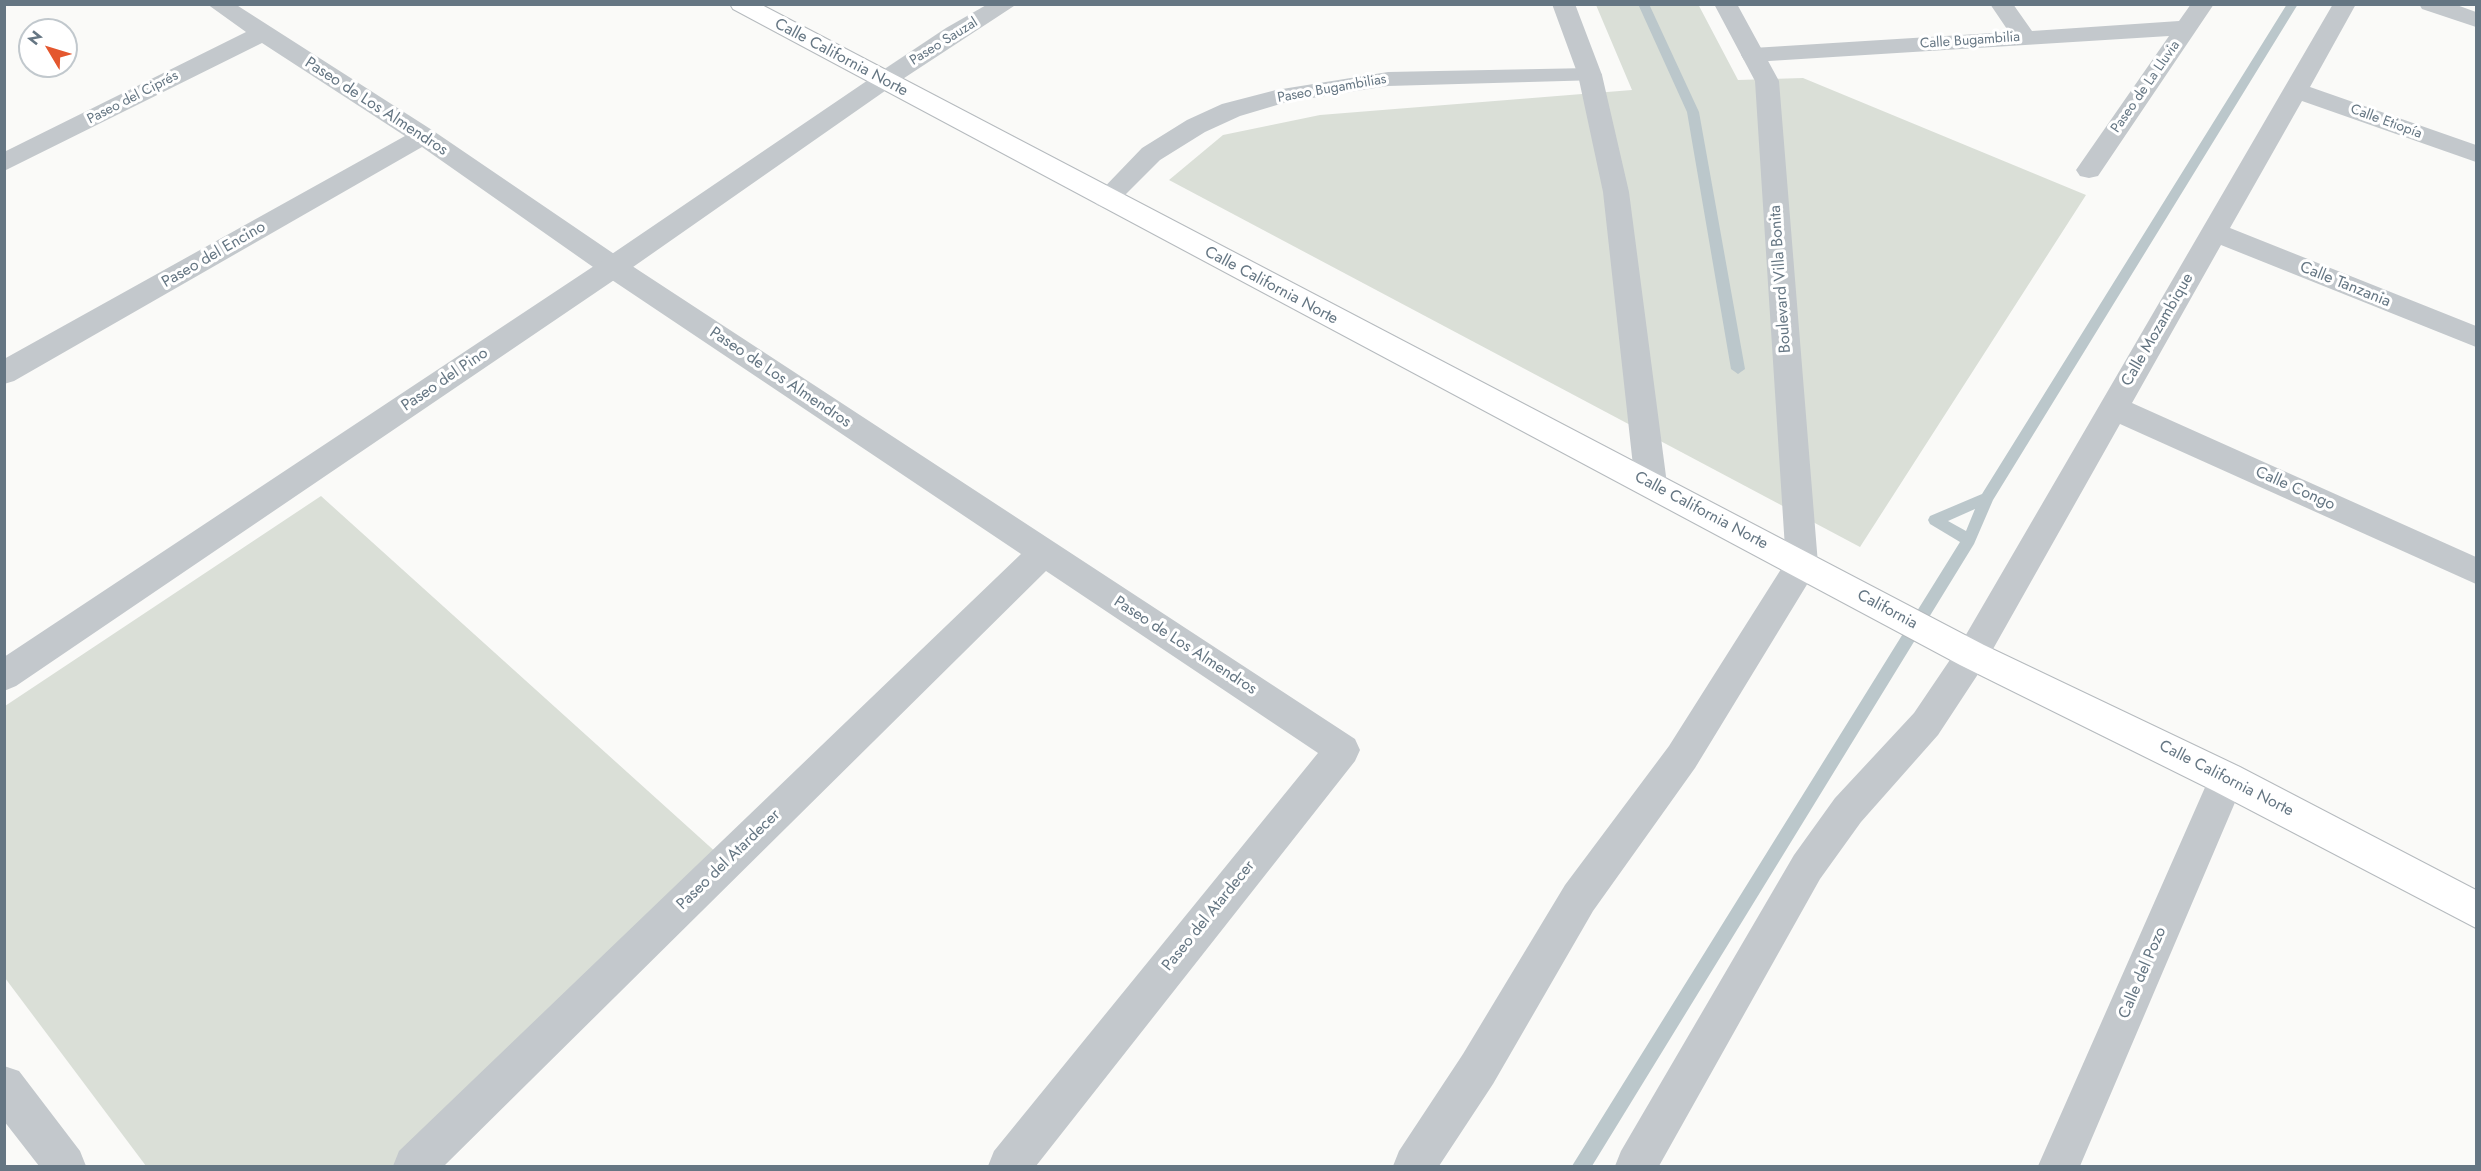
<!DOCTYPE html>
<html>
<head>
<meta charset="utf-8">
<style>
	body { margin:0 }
	#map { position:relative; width:2481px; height:1171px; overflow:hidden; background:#fafaf8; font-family:Jost,sans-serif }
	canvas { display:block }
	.frame { position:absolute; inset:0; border:6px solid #657683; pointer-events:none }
	.north { position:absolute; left:18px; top:18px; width:60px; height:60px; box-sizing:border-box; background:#fff; border:2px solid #c1c8cd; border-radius:50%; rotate:308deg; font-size:16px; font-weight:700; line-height:24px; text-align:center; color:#657683 }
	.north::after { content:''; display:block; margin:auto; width:21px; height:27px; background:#e4572e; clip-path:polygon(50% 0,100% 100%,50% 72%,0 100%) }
</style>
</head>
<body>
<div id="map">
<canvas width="2481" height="1171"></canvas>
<div class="frame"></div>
<div class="north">N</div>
</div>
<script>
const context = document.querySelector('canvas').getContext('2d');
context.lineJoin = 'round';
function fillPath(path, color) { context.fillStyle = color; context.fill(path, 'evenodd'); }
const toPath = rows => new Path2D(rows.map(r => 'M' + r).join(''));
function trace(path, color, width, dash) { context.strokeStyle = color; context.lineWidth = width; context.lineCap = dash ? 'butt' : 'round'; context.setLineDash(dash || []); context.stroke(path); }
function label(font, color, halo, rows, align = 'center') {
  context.font = font + ' Jost,sans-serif'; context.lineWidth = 6; context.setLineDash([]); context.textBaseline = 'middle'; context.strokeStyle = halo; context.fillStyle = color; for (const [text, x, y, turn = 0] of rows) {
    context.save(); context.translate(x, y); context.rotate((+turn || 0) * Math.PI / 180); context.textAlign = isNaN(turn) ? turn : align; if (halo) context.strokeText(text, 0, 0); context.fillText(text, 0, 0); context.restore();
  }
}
fillPath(toPath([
	[1698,4,1738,80,1803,78,2086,195,1860,547,1169,180,1223,135,1320,115,1632,90,1596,5],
	[321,496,729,864,401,1166,146,1166,5,978,5,706]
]), '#dadfd7');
fillPath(toPath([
	[1638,4,1649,4,1699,112,1745,369,1738,374,1731,369,1687,112,1638,4],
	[2287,4,2298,4,1993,500,1974,544,1592,1166,1572,1166,1960,542,1930,524,1928,520,1930,516,1982,494,2287,4],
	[1975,509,1966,531,1948,521,1975,509]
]), '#bbc7cb');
const primary = toPath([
	[730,4,760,4,1984,645,2240,767,2476,890,2476,928,2214,791,1960,665,733,9,730,4]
]);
trace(primary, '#b5babe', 2);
fillPath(toPath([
	[207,4,235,4,432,130,623,260,1355,739,1360,750,1355,761,1036,1166,988,1166,994,1151,1318,753,1046,571,444,1166,393,1166,399,1151,1021,554,603,274,422,147,14,381,4,384,4,359,405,136,262,43,4,171,4,152,246,32,207,4],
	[988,4,1017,4,892,86,883,89,874,86,871,81,874,76,946,28,988,4],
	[1990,4,2013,4,2032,31,2179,21,2191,4,2214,4,2098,176,2089,178,2080,176,2076,170,2169,36,1753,62,1744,60,1741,55,1744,50,1753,48,2009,32,1990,4],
	[2333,4,2356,4,2310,87,2476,145,2476,162,2302,101,2230,228,2476,326,2476,347,2221,245,2132,403,2476,557,2476,584,2120,424,1984,665,1938,735,1861,822,1820,879,1659,1166,1615,1166,1621,1151,1794,855,1835,798,1914,713,1960,645,2333,4],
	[2419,4,2454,4,2476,12,2476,27,2422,9,2419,4],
	[1590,68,1599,70,1602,75,1599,80,1388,86,1287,102,1240,116,1205,132,1160,160,1115,205,1106,208,1097,205,1093,199,1142,148,1187,120,1222,104,1276,90,1388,72,1590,68],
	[1802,551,1814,555,1818,564,1814,573,1695,768,1593,911,1493,1084,1439,1166,1393,1166,1399,1151,1463,1054,1565,885,1669,746,1790,555,1802,551],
	[2227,763,2240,767,2245,779,2080,1166,2038,1166,2214,767,2227,763],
	[4,1066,19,1071,80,1151,86,1166,39,1166,4,1121,4,1066]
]), '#c3c8cc');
fillPath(toPath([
	[1552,4,1575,4,1602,75,1629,192,1667,484,1662,493,1651,496,1640,493,1635,484,1603,192,1578,75,1552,4],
	[1714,4,1737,4,1779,81,1818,564,1814,573,1802,577,1790,573,1786,564,1755,81,1714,4],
	[883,73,892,76,895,81,892,86,623,274,16,686,4,691,4,657,603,260,874,76,883,73]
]), '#c3c8cc');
fillPath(primary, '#fff');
label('14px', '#657683', '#fff', [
	["Calle Bugambilia",1970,41,-4],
	["Paseo Sauzal",944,42,-32],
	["Paseo de La Lluvia",2146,87,-55],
	["Paseo Bugambilias",1332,89,-10],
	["Paseo del Ciprés",133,98,-27],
	["Calle Etiopía",2386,122,20]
]);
label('16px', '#657683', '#fff', [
	["Calle California Norte",841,58,28],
	["Paseo de Los Almendros",376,107,33],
	["Paseo del Encino",214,255,-30],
	["Boulevard Villa Bonita",1781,279,-94],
	["Calle Tanzania",2345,285,22],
	["Calle California Norte",1271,286,28],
	["Calle Mozambique",2158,330,-60],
	["Paseo de Los Almendros",780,378,34],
	["Paseo del Pino",445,380,-34],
	["Calle Congo",2295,489,24],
	["Calle California Norte",1701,511,28],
	["California",1887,610,28],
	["Paseo de Los Almendros",1185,646,33],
	["Calle California Norte",2226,779,27],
	["Paseo del Atardecer",729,860,-44],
	["Paseo del Atardecer",1209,916,-51],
	["Calle del Pozo",2143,973,-67]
]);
</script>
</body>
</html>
